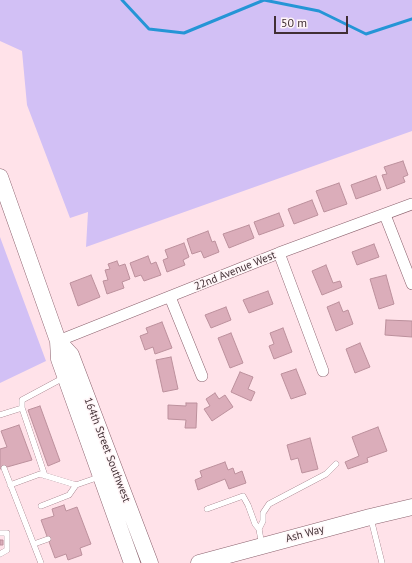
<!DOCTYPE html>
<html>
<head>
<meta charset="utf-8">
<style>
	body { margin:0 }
	#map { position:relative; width:412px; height:563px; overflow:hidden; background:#ffe2e9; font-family:"PT Sans",sans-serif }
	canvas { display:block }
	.scale { position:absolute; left:274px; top:16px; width:74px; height:18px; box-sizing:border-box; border:2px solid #412f34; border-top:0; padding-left:5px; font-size:12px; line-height:14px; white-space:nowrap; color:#412f34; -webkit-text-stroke:3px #fff5f7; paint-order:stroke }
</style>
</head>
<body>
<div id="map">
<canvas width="412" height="563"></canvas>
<div class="scale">50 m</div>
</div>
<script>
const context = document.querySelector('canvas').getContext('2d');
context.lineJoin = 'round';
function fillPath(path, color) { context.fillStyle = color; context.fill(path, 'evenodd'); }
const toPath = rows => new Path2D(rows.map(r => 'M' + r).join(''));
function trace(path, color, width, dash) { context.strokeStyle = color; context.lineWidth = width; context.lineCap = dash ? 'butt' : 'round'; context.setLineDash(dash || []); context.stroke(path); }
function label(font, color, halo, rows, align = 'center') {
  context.font = font + ' "PT Sans",sans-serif'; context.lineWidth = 3; context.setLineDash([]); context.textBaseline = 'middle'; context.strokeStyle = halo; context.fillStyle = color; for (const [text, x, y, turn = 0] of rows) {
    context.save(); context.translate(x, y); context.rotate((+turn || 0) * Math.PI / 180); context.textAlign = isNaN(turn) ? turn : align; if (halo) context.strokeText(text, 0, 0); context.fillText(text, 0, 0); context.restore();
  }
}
fillPath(toPath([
	[0,0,412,0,412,131,86,247,88,212,70,218,27,105,22,51,0,41],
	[0,237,46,361,0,383]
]), '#d2c0f5');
trace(toPath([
	[122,0,149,29,184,33,264,0,319,11,366,34,412,19]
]), '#2595d6', 3);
const building = toPath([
	[403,161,408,175,403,177,405,182,387,189,382,175,387,174,384,167,403,161],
	[376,176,381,190,356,199,351,185,376,176],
	[339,183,347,204,324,212,316,191,339,183],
	[312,200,318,215,294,224,288,209,312,200],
	[279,213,284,226,259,235,254,222,279,213],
	[249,225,254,238,229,248,223,234,249,225],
	[208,231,212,242,215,241,219,252,204,258,201,251,192,254,187,239,208,231],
	[184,243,189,257,183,260,185,265,167,272,163,260,168,258,165,250,184,243],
	[374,244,379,257,357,265,352,252,374,244],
	[148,256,151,264,156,262,161,275,144,281,141,275,135,277,130,263,148,256],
	[117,261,119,266,125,264,130,279,122,282,124,288,107,294,103,281,108,280,105,270,110,269,108,264,117,261],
	[326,265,333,283,340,281,342,287,322,295,312,271,326,265],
	[91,275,100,297,78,306,70,283,91,275],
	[386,275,394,304,379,309,370,279,386,275],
	[268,291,273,304,249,313,243,300,268,291],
	[339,302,343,312,348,310,353,324,336,331,327,307,339,302],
	[226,307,231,320,211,328,205,315,226,307],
	[386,320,412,321,412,337,385,335,386,320],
	[162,322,172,348,155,354,153,347,145,350,140,336,148,333,146,328,162,322],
	[283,328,292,352,274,359,269,346,274,344,270,333,283,328],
	[231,333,243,363,230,368,218,338,231,333],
	[360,343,370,367,355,373,346,349,360,343],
	[171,357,178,389,163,392,156,360,171,357],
	[296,369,306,394,291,399,281,374,296,369],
	[240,372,253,377,248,389,255,392,251,401,231,392,240,372],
	[215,393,219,399,225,395,233,407,212,421,204,409,210,406,206,399,215,393],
	[186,403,197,403,196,428,185,428,186,420,168,419,168,405,186,406,186,403],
	[40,406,60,461,48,466,28,410,40,406],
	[19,425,32,460,0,469,0,449,7,447,1,431,19,425],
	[378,427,387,451,367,458,368,462,348,469,345,462,359,456,352,437,378,427],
	[310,438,318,469,302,473,298,458,291,460,287,445,310,438],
	[225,462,228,470,233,468,235,474,242,471,246,483,229,489,225,479,198,490,195,480,202,477,200,471,225,462],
	[64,505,66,511,77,507,91,544,80,548,82,555,68,560,66,554,55,558,41,520,54,516,52,509,64,505],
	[0,540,3,540,3,545,0,545,0,540]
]);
fillPath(building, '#dbadba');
trace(building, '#bc909c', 1);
const lane = toPath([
	[22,408,45,476],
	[0,415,22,408,22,400,63,378],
	[4,468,41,563],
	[10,485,40,474,76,485,99,477],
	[41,506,69,495,76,485],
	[207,509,243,496,248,505,255,524,259,529,262,546],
	[371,519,382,563],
	[259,529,263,521,263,513,269,504,326,474,336,464],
	[0,533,7,533,7,550,0,554],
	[34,544,48,539]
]);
const street = toPath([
	[385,215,412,284],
	[279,253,323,371],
	[170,297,202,376],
	[58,341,279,253,412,204]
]);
const secondary = toPath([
	[0,177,58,341,59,359,132,563],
	[58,341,71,355,150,563],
	[199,563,370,517,412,507]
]);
trace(lane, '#8b626e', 6);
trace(street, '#8b626e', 12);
trace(secondary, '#8b626e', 17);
trace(lane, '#fff', 5.5);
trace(street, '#fff', 11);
trace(secondary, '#fff', 16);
label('11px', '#412f34', '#fff5f7', [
	["22nd Avenue West",235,271,-22],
	["164th Street Southwest",107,450,69],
	["Ash Way",305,534,-15]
]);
</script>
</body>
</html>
